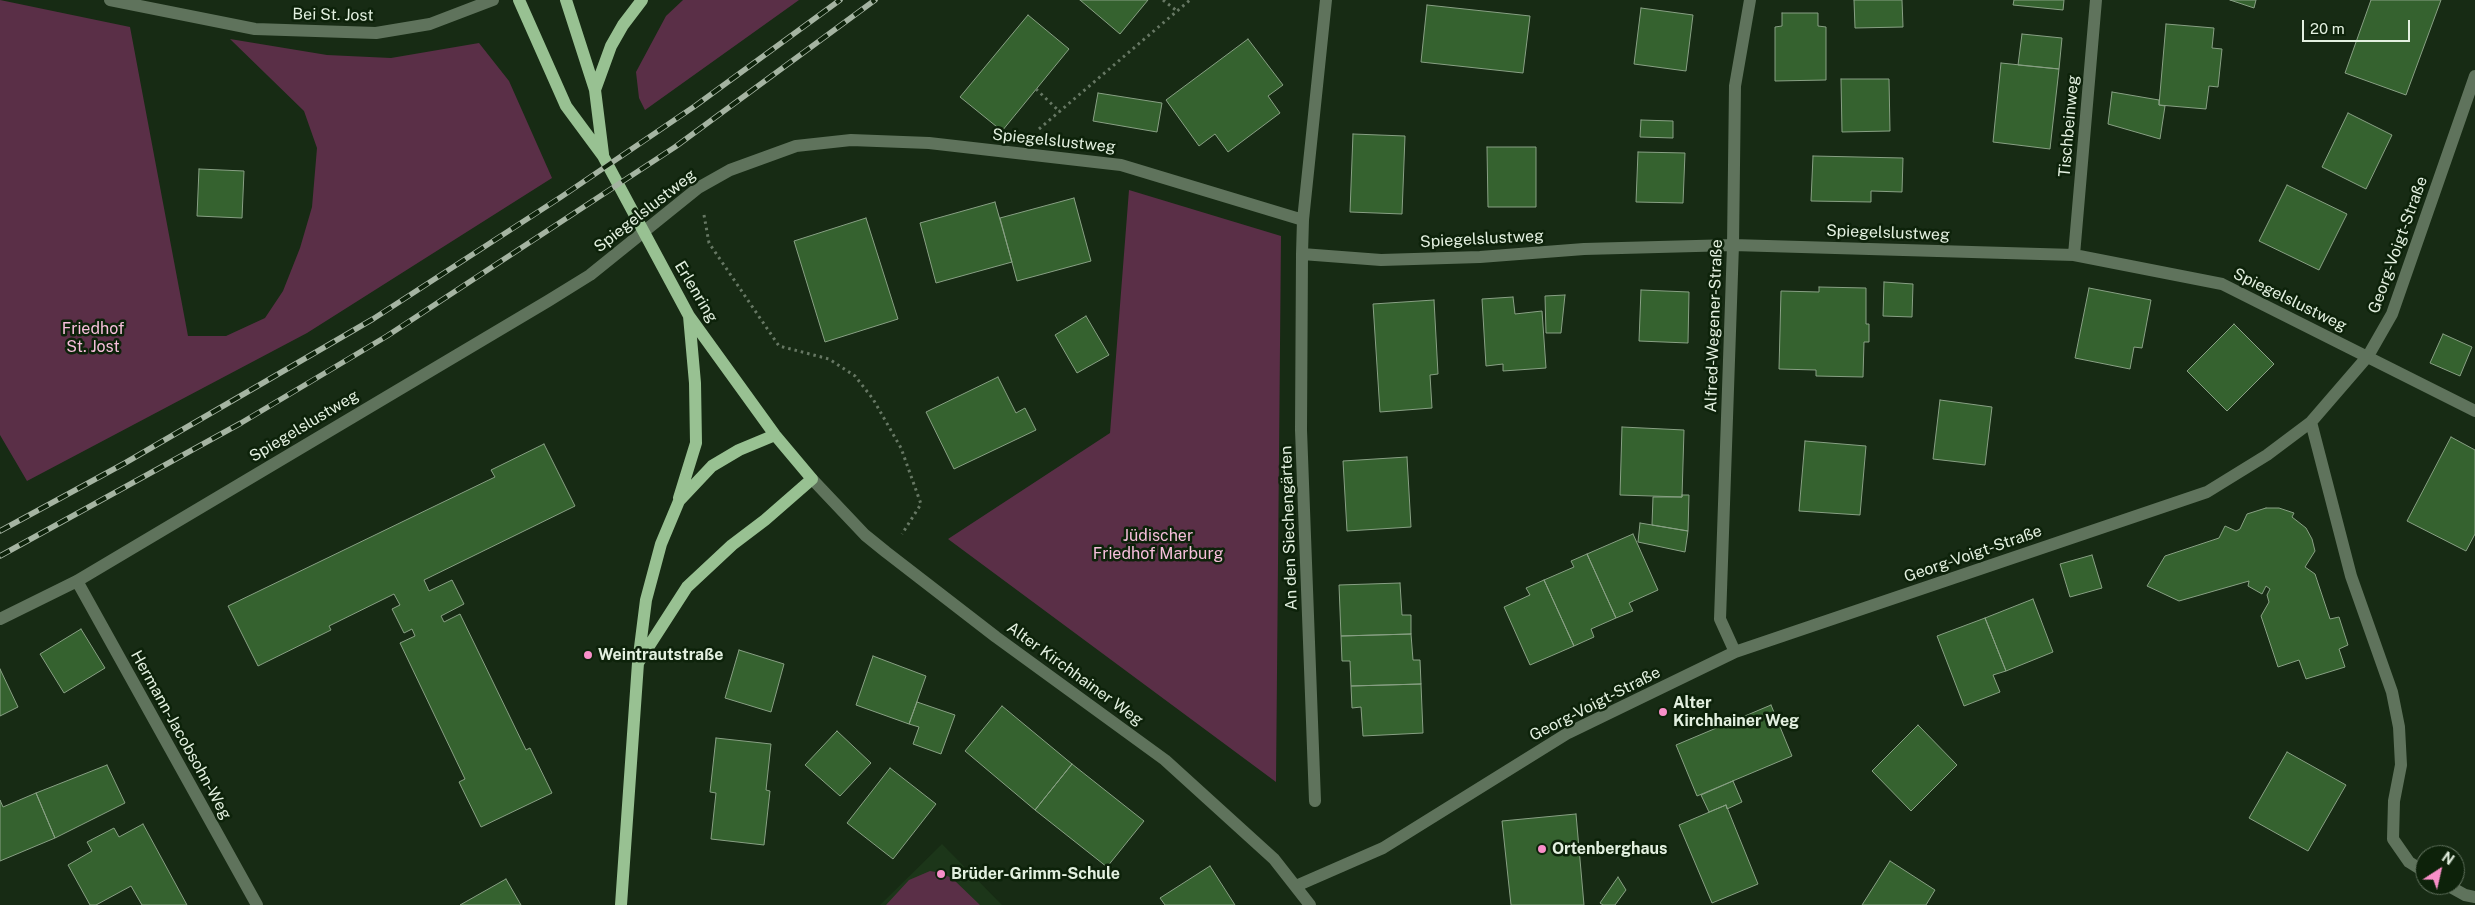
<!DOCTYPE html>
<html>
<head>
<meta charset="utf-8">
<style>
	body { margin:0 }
	#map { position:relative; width:2475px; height:905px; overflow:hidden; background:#172b14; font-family:"Public Sans",sans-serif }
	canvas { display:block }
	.north { position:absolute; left:2415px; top:845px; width:50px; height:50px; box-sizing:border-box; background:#0d220a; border:1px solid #637460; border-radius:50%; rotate:35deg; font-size:14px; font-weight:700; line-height:20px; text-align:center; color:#e3f0e0 }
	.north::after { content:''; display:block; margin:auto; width:18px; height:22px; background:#f98fc9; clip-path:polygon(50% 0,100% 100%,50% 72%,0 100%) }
	.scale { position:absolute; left:2302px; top:20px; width:108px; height:22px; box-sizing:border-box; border:2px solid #e3f0e0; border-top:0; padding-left:6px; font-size:15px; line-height:18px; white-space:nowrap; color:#e3f0e0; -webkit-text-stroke:4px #0d220a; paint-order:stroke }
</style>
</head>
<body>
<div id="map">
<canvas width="2475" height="905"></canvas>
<div class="north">N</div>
<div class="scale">20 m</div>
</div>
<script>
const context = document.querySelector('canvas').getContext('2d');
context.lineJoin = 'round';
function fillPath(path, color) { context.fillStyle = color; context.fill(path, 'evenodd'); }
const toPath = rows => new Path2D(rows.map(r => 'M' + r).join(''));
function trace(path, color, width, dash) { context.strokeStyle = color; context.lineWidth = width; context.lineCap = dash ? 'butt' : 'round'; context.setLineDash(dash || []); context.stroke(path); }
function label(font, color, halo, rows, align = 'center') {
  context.font = font + ' "Public Sans",sans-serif'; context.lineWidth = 5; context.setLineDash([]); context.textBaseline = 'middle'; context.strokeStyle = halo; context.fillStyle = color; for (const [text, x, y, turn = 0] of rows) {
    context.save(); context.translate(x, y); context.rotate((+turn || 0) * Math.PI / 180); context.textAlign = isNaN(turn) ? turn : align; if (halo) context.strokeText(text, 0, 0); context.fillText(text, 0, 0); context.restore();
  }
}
fillPath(toPath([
	[942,844,1002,905,880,905]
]), '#1c3619');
fillPath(toPath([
	[0,0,130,27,188,336,226,336,265,318,283,291,300,248,312,207,317,148,304,111,230,39,327,55,391,58,479,43,509,81,552,178,307,333,27,481,0,435],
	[683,0,799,0,645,110,639,98,636,72,666,16],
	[1129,190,1281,236,1276,782,948,539,1110,433],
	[930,871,942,873,953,879,980,905,886,905,909,880]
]), '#5a2f47');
const building = toPath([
	[1080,0,1148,0,1120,34,1080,0],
	[1854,0,1902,0,1903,27,1855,28,1854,0],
	[2014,0,2064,0,2063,10,2013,5,2014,0],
	[2230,0,2256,0,2254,8,2230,0],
	[2371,0,2441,0,2406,95,2345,73,2371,0],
	[1427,5,1530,16,1523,73,1421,62,1427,5],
	[1641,8,1693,15,1686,71,1634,64,1641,8],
	[1782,13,1818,13,1818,26,1826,27,1826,80,1775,81,1775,27,1782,26,1782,13],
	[1028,15,1069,49,1002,131,960,97,1028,15],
	[2166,24,2214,28,2212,48,2222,49,2218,87,2209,86,2206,109,2159,105,2166,24],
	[2022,34,2062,38,2059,69,2018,65,2022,34],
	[1248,39,1283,85,1268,96,1280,113,1228,152,1215,134,1199,146,1166,100,1248,39],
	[2001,63,2059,69,2050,149,1993,142,2001,63],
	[1841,79,1889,79,1890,131,1842,132,1841,79],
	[2112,92,2159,100,2159,105,2165,106,2160,139,2108,124,2112,92],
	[1098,93,1162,103,1157,132,1093,121,1098,93],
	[2348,113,2392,135,2366,189,2322,167,2348,113],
	[1641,120,1673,121,1673,138,1640,137,1641,120],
	[1353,134,1405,136,1402,214,1350,212,1353,134],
	[1487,147,1536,147,1536,207,1488,207,1487,147],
	[1638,152,1685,153,1683,203,1636,202,1638,152],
	[1813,156,1903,158,1902,192,1871,191,1871,202,1811,201,1813,156],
	[199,169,244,171,242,218,197,216,199,169],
	[2287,185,2347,214,2319,270,2259,241,2287,185],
	[1074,198,1091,261,1017,281,1000,218,1074,198],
	[995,202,1012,262,936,283,920,223,995,202],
	[866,218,898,319,825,342,794,241,866,218],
	[1884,282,1913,284,1912,317,1883,316,1884,282],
	[1819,287,1866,288,1866,324,1869,324,1869,342,1864,342,1863,377,1816,376,1816,370,1779,369,1781,291,1819,292,1819,287],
	[2089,288,2151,300,2142,348,2134,347,2130,369,2075,358,2089,288],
	[1641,290,1689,292,1688,343,1639,341,1641,290],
	[1565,295,1561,333,1546,333,1545,296,1565,295],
	[1513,297,1515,314,1542,311,1546,368,1503,371,1503,364,1486,366,1482,299,1513,297],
	[1434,300,1438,374,1430,375,1432,408,1380,412,1373,304,1434,300],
	[1086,316,1109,355,1077,373,1055,335,1086,316],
	[2234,324,2274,364,2227,411,2187,371,2234,324],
	[2443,334,2472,347,2460,376,2430,363,2443,334],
	[998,377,1016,413,1025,408,1036,430,954,469,926,412,998,377],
	[1940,400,1992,407,1985,465,1933,459,1940,400],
	[1622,427,1684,430,1682,497,1620,495,1622,427],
	[2451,437,2475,450,2475,534,2466,551,2407,521,2451,437],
	[1805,441,1866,446,1860,515,1799,511,1805,441],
	[544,444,575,506,424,580,429,591,452,580,464,604,441,616,444,622,460,614,526,750,530,748,552,793,481,827,459,782,465,779,400,643,415,636,412,629,404,633,392,609,400,605,394,594,329,626,331,630,258,666,228,606,495,477,491,470,544,444],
	[1407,457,1411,527,1347,531,1343,461,1407,457],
	[1682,495,1689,495,1688,531,1652,525,1653,497,1682,497,1682,495],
	[2266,508,2279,508,2294,513,2292,517,2306,528,2312,539,2315,551,2305,567,2315,574,2330,619,2339,617,2348,645,2339,649,2345,667,2306,679,2299,660,2278,667,2261,616,2269,602,2267,595,2270,589,2266,586,2262,594,2248,586,2249,581,2179,601,2147,586,2165,556,2219,538,2225,526,2236,531,2240,529,2247,514,2266,508],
	[1640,523,1688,531,1685,552,1638,542,1640,523],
	[1633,534,1658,590,1629,603,1633,611,1616,618,1587,554,1633,534],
	[1587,554,1616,618,1591,629,1594,637,1574,646,1544,580,1574,567,1571,561,1587,554],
	[2092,555,2102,588,2070,597,2060,564,2092,555],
	[1544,580,1574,646,1530,665,1504,607,1530,595,1526,588,1544,580],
	[1400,583,1402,615,1411,615,1411,634,1341,636,1339,585,1400,583],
	[2033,599,2053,652,2006,671,1985,618,2033,599],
	[1985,618,2006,671,1993,675,2000,692,1964,706,1937,636,1985,618],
	[81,629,105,668,64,693,40,654,81,629],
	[1411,634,1413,660,1420,660,1421,684,1351,686,1350,661,1342,661,1341,636,1411,634],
	[739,650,784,664,771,712,725,698,739,650],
	[873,656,926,676,909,724,856,705,873,656],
	[0,669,18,707,0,716,0,669],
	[1421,684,1423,733,1363,736,1361,707,1352,708,1351,686,1421,684],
	[917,702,955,715,941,754,913,744,919,727,909,724,917,702],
	[1771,705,1792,756,1697,796,1676,745,1771,705],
	[1002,706,1072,764,1035,810,965,751,1002,706],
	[1918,725,1957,765,1911,811,1872,771,1918,725],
	[837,731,871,763,840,796,805,765,837,731],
	[716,738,771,744,766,790,770,791,764,845,711,839,716,793,710,792,716,738],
	[2287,752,2346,785,2308,851,2249,818,2287,752],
	[1072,764,1144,821,1107,867,1035,810,1072,764],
	[107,765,125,803,55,838,36,793,107,765],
	[890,768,936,804,893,859,847,823,890,768],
	[1733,781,1742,802,1727,809,1726,805,1709,812,1701,795,1733,781],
	[36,793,55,838,0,861,0,800,3,807,36,793],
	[1726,805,1758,884,1712,903,1679,825,1726,805],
	[1576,814,1584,905,1511,905,1502,821,1576,814],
	[143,824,187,905,142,905,131,886,96,905,90,905,68,865,92,851,87,842,114,828,119,837,143,824],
	[1890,861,1935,890,1926,905,1862,905,1890,861],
	[1210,866,1235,905,1165,905,1160,898,1210,866],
	[1618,877,1626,890,1615,905,1603,905,1600,903,1618,877],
	[506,879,521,905,460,905,506,879]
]);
fillPath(building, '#35622f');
trace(building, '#88a084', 1);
trace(toPath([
	[1163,0,1177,11],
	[1036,89,1060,112],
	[1039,129,1190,0],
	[704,215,709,243,779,346,829,359,855,376,873,399,901,448,921,504,902,534]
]), '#677864', 3, [2.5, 4]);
trace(toPath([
	[110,0,255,29,376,33,430,24,493,0],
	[1302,254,1381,260,1480,257,1584,249,1733,245,2074,255,2222,284,2475,411],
	[2074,255,2096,0],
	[2311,422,2351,576,2392,692,2399,727,2401,765,2394,801,2393,839,2409,862,2425,872],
	[812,479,865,535,886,552,996,637,1165,760,1274,859,1310,905],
	[77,581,257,905],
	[0,619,77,581,548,301,590,275,698,188,730,170,796,146,851,140,929,143,1121,165,1303,220],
	[1735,652,1720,619,1733,245,1735,86,1750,0],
	[1315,801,1301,430,1302,254,1303,220,1326,0],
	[2447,885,2465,895,2475,897],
	[1296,886,1383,848,1568,733,1735,652,2207,492,2267,455,2311,422,2368,356,2392,314,2475,76]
]), '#5f735c', 12);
trace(toPath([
	[519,0,566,106,603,156,689,316,775,435,812,479,765,520,732,545,687,587,638,663],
	[566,0,595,90,603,154],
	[595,90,611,46,623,25,642,0],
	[679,498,696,443,695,383,689,316],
	[621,905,638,663,646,600,661,544,679,501,712,466,739,450,775,435]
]), '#98c192', 12);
const rail = toPath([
	[0,531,125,463,373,319,561,197,695,106,840,0],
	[0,556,241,423,387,336,675,147,875,0]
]);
trace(rail, '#a5b4a2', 5.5);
trace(rail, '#0d220a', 4, [11]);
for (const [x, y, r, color] of [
	[588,655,5,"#f98fc9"],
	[1663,712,5,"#f98fc9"],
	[1542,849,5,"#f98fc9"],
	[941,874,5,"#f98fc9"]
]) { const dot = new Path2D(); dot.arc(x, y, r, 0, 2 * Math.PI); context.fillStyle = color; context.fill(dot); trace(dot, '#0d220a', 2); }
label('16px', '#e3f0e0', '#0d220a', [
	["Bei St. Jost",333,15,1],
	["Tischbeinweg",2069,126,-85],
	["Spiegelslustweg",1054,141,6],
	["Spiegelslustweg",645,211,-38],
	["Spiegelslustweg",1888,233,2],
	["Spiegelslustweg",1482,239,-3],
	["Georg-Voigt-Straße",2398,245,-70],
	["Erlenring",696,292,59],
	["Spiegelslustweg",2290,300,26],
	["Alfred-Wegener-Straße",1714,326,-88],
	["Spiegelslustweg",304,426,-31],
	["An den Siechengärten",1289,528,-92],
	["Georg-Voigt-Straße",1973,554,-19],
	["Alter Kirchhainer Weg",1075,674,36],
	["Georg-Voigt-Straße",1595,704,-27],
	["Hermann-Jacobsohn-Weg",181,735,61]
]);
label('16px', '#f7bfdc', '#0d220a', [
	["Friedhof",93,329],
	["St. Jost",93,347],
	["Jüdischer",1158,536],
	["Friedhof Marburg",1158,554]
]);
label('bold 16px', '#e3f0e0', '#0d220a', [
	["Weintrautstraße",598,655],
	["Alter",1673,703],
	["Kirchhainer Weg",1673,721],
	["Ortenberghaus",1552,849],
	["Brüder-Grimm-Schule",951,874]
], 'left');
</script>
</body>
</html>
